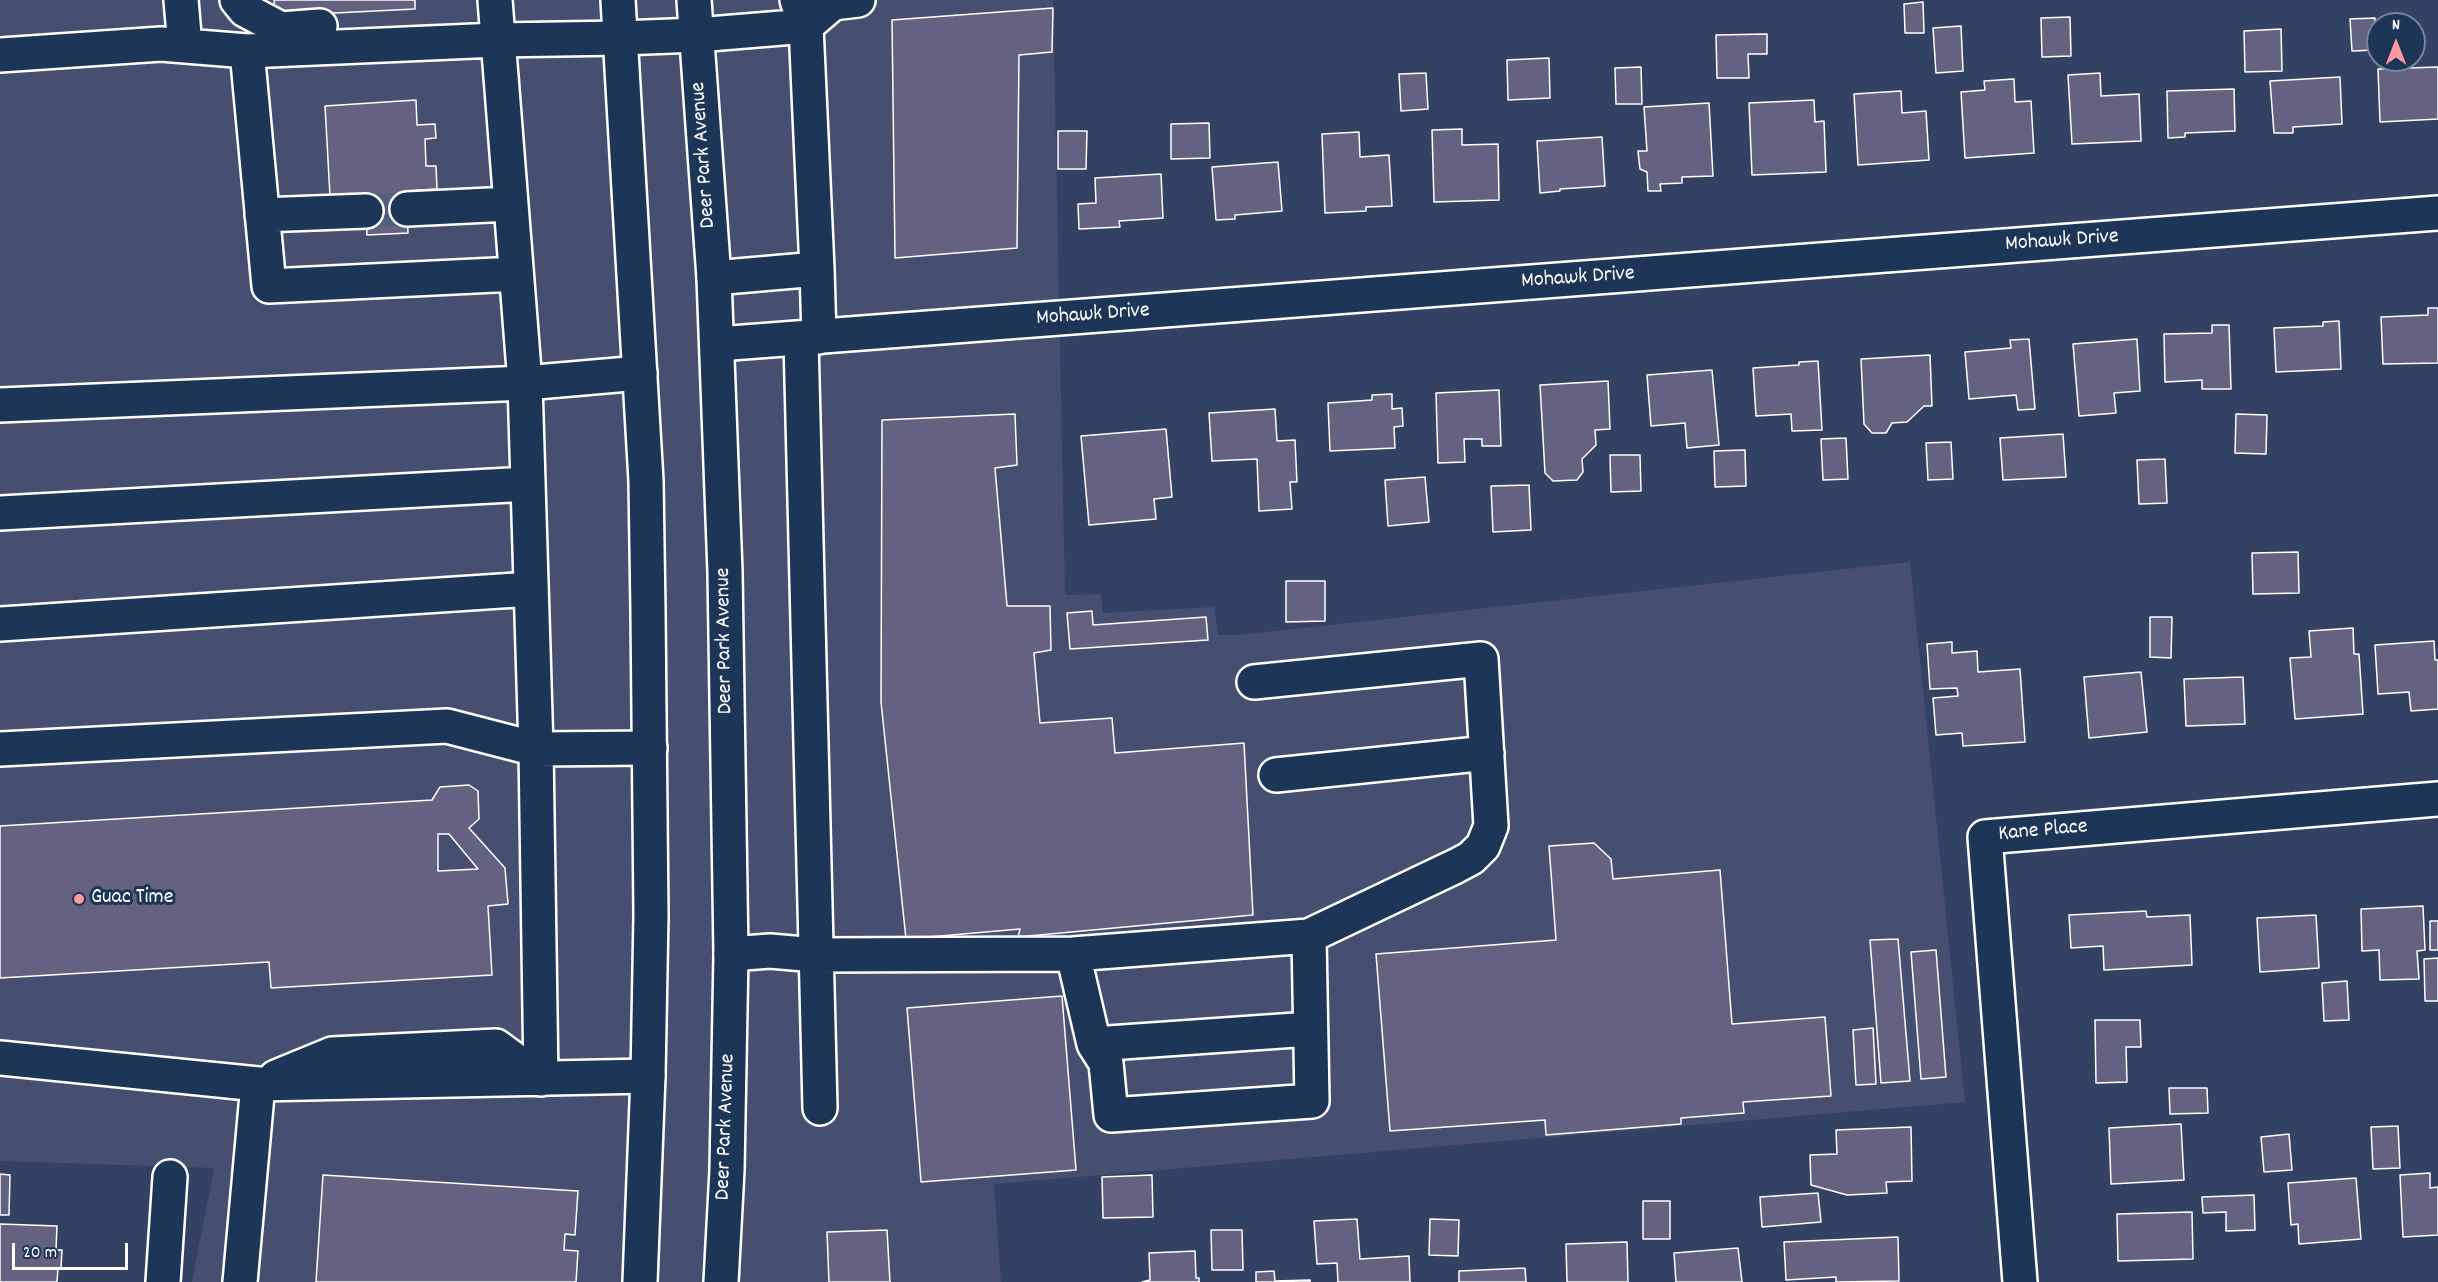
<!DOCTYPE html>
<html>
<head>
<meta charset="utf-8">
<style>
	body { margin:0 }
	#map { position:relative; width:2438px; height:1282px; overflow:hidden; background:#334263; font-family:Dekko,sans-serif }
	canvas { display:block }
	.north { position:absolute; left:2366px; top:12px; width:60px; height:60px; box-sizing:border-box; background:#1d3557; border:2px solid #77869a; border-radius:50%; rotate:0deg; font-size:16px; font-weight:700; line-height:24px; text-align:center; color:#fff }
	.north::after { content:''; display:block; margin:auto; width:21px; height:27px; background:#ff9aa2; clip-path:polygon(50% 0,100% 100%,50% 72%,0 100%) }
	.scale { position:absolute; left:12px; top:1243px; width:116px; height:27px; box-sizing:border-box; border:3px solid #fff; border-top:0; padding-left:8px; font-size:18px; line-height:21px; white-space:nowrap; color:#fff; -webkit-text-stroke:4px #1d3557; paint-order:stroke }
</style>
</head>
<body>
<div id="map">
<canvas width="2438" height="1282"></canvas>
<div class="north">N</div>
<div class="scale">20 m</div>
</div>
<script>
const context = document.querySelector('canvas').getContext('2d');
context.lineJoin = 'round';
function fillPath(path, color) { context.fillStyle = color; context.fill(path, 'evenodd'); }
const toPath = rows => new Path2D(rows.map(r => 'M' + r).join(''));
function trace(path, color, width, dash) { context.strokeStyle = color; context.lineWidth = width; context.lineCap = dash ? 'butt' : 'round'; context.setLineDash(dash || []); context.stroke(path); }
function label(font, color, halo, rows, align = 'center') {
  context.font = font + ' Dekko,sans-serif'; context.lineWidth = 6; context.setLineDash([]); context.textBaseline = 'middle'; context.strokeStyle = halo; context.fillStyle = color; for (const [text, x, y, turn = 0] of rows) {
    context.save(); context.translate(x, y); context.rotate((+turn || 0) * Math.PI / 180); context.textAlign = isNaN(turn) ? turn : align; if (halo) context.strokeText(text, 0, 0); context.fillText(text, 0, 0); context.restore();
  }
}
fillPath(toPath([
	[0,0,1053,0,1065,595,1101,594,1103,613,1214,607,1218,635,1238,635,1910,562,1965,1102,994,1184,1001,1282,192,1282,214,1168,0,1161]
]), '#464f6f');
const building = toPath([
	[274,0,415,0,415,9,275,16,274,0],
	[1923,2,1924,33,1905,33,1904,4,1923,2],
	[1053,8,1052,52,1019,55,1017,248,895,258,892,20,1053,8],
	[2070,17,2071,56,2042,57,2041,18,2070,17],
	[2375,18,2376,50,2352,51,2350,19,2375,18],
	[1961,26,1963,71,1936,73,1933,28,1961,26],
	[2281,29,2282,71,2245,72,2244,31,2281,29],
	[1767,34,1767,54,1748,54,1749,78,1717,78,1716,35,1767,34],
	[1549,58,1550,98,1508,100,1507,60,1549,58],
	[1641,67,1642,104,1616,104,1615,68,1641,67],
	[2438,67,2438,119,2380,122,2378,69,2438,67],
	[1426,73,1428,109,1401,111,1399,74,1426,73],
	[2100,73,2101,96,2139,94,2141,141,2072,144,2068,75,2100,73],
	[2340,77,2342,124,2293,127,2293,133,2274,133,2270,81,2340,77],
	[2014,79,2015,102,2031,101,2034,153,1965,158,1961,92,1985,90,1984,81,2014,79],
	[2234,89,2235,131,2185,133,2185,137,2168,138,2167,91,2234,89],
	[1901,91,1902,113,1926,111,1929,160,1858,165,1854,94,1901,91],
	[416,100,417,125,435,124,436,138,425,139,426,166,436,166,437,189,406,191,408,233,367,235,365,194,330,196,325,106,416,100],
	[1814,100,1815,122,1824,121,1826,172,1752,175,1749,103,1814,100],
	[1709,103,1713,176,1682,177,1682,183,1660,184,1661,191,1648,191,1647,172,1640,169,1638,151,1647,151,1644,107,1709,103],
	[1209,123,1210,158,1171,159,1171,124,1209,123],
	[1462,129,1462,145,1498,144,1499,200,1434,202,1432,130,1462,129],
	[1058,131,1087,131,1086,169,1058,169,1058,131],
	[1359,132,1360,157,1389,155,1392,206,1366,207,1366,211,1325,213,1322,134,1359,132],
	[1602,137,1605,186,1560,189,1560,191,1540,193,1537,141,1602,137],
	[1278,162,1282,211,1235,215,1235,219,1216,220,1212,167,1278,162],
	[1161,174,1163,218,1119,221,1120,227,1079,229,1078,204,1096,203,1095,178,1161,174],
	[2428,308,2438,308,2438,363,2383,364,2381,317,2428,315,2428,308],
	[2339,321,2341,369,2276,372,2274,328,2323,326,2323,322,2339,321],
	[2212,325,2229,325,2231,389,2202,389,2202,380,2165,382,2164,334,2212,333,2212,325],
	[2029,339,2035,409,2018,410,2016,395,1969,399,1965,352,2011,348,2010,340,2029,339],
	[2137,339,2140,391,2114,393,2116,413,2079,416,2073,344,2137,339],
	[1930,355,1932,406,1924,406,1907,422,1892,423,1886,433,1872,433,1864,424,1861,359,1930,355],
	[1818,361,1822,430,1792,431,1791,414,1756,416,1753,368,1799,365,1799,362,1818,361],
	[1712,370,1719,445,1687,448,1685,423,1651,426,1647,375,1712,370],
	[1608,381,1610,429,1595,430,1596,445,1582,459,1583,472,1577,480,1553,481,1545,473,1540,385,1608,381],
	[1499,390,1501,446,1482,446,1482,439,1464,439,1465,462,1438,463,1436,393,1499,390],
	[1392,394,1392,409,1402,408,1403,426,1394,427,1395,448,1330,451,1328,403,1372,400,1372,395,1392,394],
	[1275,409,1277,441,1295,440,1297,482,1290,482,1292,509,1259,511,1257,459,1212,461,1209,413,1275,409],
	[1015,414,1017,465,995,468,1007,606,1050,606,1051,650,1034,653,1040,723,1112,718,1115,753,1244,743,1253,915,1018,937,1020,929,906,939,881,702,882,420,1015,414],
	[2236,414,2267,415,2266,454,2235,453,2236,414],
	[1166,429,1172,497,1154,499,1156,519,1089,525,1081,436,1166,429],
	[2063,434,2066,477,2003,480,2000,438,2063,434],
	[1846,438,1848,479,1823,480,1821,439,1846,438],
	[1951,442,1953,479,1928,480,1926,443,1951,442],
	[1745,450,1746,486,1715,487,1714,451,1745,450],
	[1610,455,1640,455,1641,491,1611,492,1610,455],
	[2165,459,2167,503,2139,504,2137,460,2165,459],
	[1425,477,1429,522,1388,526,1385,480,1425,477],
	[1529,485,1531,530,1493,532,1491,486,1529,485],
	[2298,552,2299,593,2253,594,2252,553,2298,552],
	[1286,581,1325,581,1325,621,1286,622,1286,581],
	[1092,611,1093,625,1206,617,1208,640,1070,649,1067,613,1092,611],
	[2150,617,2172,617,2171,658,2150,657,2150,617],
	[2353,628,2354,654,2359,654,2363,714,2295,719,2290,658,2311,657,2309,631,2353,628],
	[2434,641,2435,660,2438,660,2438,709,2411,711,2409,692,2378,694,2375,645,2434,641],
	[1952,642,1952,653,1977,651,1978,672,2020,669,2025,742,1963,746,1962,733,1936,735,1933,698,1958,696,1957,688,1930,689,1927,644,1952,642],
	[2141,672,2147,732,2089,738,2084,677,2141,672],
	[2243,677,2245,724,2186,726,2184,679,2243,677],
	[469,785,478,791,479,819,469,828,505,868,508,904,488,906,492,975,271,988,269,962,0,978,0,826,432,800,440,787,469,785],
	[438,834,449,834,478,869,438,871,438,834],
	[1594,843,1611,859,1613,879,1720,870,1732,1024,1825,1017,1831,1096,1743,1102,1744,1113,1681,1118,1681,1124,1546,1135,1545,1120,1390,1131,1376,954,1556,940,1549,846,1594,843],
	[2423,906,2425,950,2417,951,2419,979,2380,980,2379,950,2362,951,2361,909,2423,906],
	[2146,911,2147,917,2190,915,2192,965,2104,970,2103,946,2071,948,2069,915,2146,911],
	[2316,915,2319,968,2260,972,2257,918,2316,915],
	[2430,921,2438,921,2438,950,2430,950,2430,921],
	[1898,939,1910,1081,1881,1083,1870,940,1898,939],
	[1936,950,1946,1077,1921,1079,1911,952,1936,950],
	[2438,958,2438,1001,2425,1001,2424,959,2438,958],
	[2347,981,2349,1020,2324,1021,2322,983,2347,981],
	[1062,996,1076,1170,921,1182,907,1008,1062,996],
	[2095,1020,2140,1020,2141,1047,2126,1047,2127,1082,2096,1083,2095,1020],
	[1873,1028,1876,1084,1856,1085,1853,1030,1873,1028],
	[2169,1088,2207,1088,2208,1113,2170,1114,2169,1088],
	[2181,1124,2184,1180,2111,1184,2109,1128,2181,1124],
	[2398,1126,2400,1168,2373,1169,2371,1127,2398,1126],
	[1911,1127,1912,1181,1886,1182,1887,1193,1847,1195,1811,1185,1810,1155,1837,1154,1836,1130,1911,1127],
	[2289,1134,2292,1170,2264,1172,2261,1137,2289,1134],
	[2430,1173,2430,1188,2438,1187,2438,1235,2403,1237,2400,1175,2430,1173],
	[0,1174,10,1175,9,1215,0,1215,0,1174],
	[323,1175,578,1191,575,1235,565,1234,564,1250,578,1251,576,1282,316,1282,323,1175],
	[1152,1175,1153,1217,1103,1218,1102,1177,1152,1175],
	[2356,1178,2361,1239,2299,1244,2298,1224,2291,1225,2288,1183,2356,1178],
	[1818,1193,1821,1222,1762,1227,1760,1197,1818,1193],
	[2254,1195,2255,1230,2226,1231,2226,1212,2203,1213,2202,1197,2254,1195],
	[1643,1201,1670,1201,1670,1239,1643,1239,1643,1201],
	[2192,1212,2193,1259,2118,1261,2117,1214,2192,1212],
	[1357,1219,1360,1259,1409,1256,1410,1282,1338,1282,1337,1263,1317,1264,1314,1221,1357,1219],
	[1430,1219,1459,1220,1458,1256,1429,1255,1430,1219],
	[0,1224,57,1226,56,1250,62,1250,61,1268,58,1268,57,1282,0,1282,0,1224],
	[887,1230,890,1282,829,1282,827,1232,887,1230],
	[1211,1230,1242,1230,1243,1270,1212,1270,1211,1230],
	[1898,1237,1899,1281,1836,1282,1836,1277,1786,1280,1784,1242,1898,1237],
	[1627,1242,1628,1282,1567,1282,1566,1244,1627,1242],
	[1738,1248,1742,1282,1676,1282,1674,1253,1738,1248],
	[1195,1251,1196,1278,1199,1278,1199,1282,1142,1282,1150,1280,1149,1253,1195,1251],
	[1525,1268,1526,1282,1459,1282,1459,1271,1525,1268],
	[1274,1271,1275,1281,1310,1280,1310,1282,1256,1282,1256,1272,1274,1271]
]);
fillPath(building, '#656180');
trace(building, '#fff', 1.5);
trace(toPath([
	[366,211,407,209]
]), '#525e7a', 33, [33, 16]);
const minor = toPath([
	[181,0,185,46],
	[237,0,245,10,281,29,320,26],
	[797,0,806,26,833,3,858,0],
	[247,51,269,286,516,274],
	[0,55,161,44,247,51,497,40,621,38,697,35,806,26,817,269],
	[407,209,510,204],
	[262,215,366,211],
	[714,278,817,269,819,337],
	[801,339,820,1108],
	[718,344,2438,213],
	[0,405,525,383,640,373],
	[0,513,528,484],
	[0,624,531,589],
	[0,749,447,726,536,749,525,383,495,0],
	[1276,775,1487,753],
	[731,954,770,951,816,955,1073,954,1309,936,1456,866,1471,858,1483,846,1491,826,1481,659,1254,682],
	[1073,954,1094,1044,1106,1063,1111,1115,1312,1101,1309,936],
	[1094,1044,1310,1029],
	[0,1058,258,1084,648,1076],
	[276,1077,332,1054,496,1046,541,1079],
	[541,1079,536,749,650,748],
	[163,1282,170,1177],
	[240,1282,258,1084],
	[2020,1282,1985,837,2438,799]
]);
const major = toPath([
	[618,0,646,481,648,612,651,915,648,1076,640,1282],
	[694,0,714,278,725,572,731,954,727,1170,721,1282]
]);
trace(minor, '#fff', 38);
trace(major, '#fff', 38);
trace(minor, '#1d3557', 33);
trace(major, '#1d3557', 33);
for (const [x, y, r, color] of [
	[79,899,6,"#ff9aa2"]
]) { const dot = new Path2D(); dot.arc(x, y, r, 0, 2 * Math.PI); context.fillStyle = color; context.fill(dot); trace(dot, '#1d3557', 2); }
label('22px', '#fff', '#1d3557', [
	["Deer Park Avenue",705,155,-94],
	["Mohawk Drive",2062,242,-4],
	["Mohawk Drive",1578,279,-4],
	["Mohawk Drive",1093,316,-4],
	["Deer Park Avenue",726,641,-91],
	["Kane Place",2043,832,-5],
	["Deer Park Avenue",727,1127,-88]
]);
label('22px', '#fff', '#1d3557', [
	["Guac Time",91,899]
], 'left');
</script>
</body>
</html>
